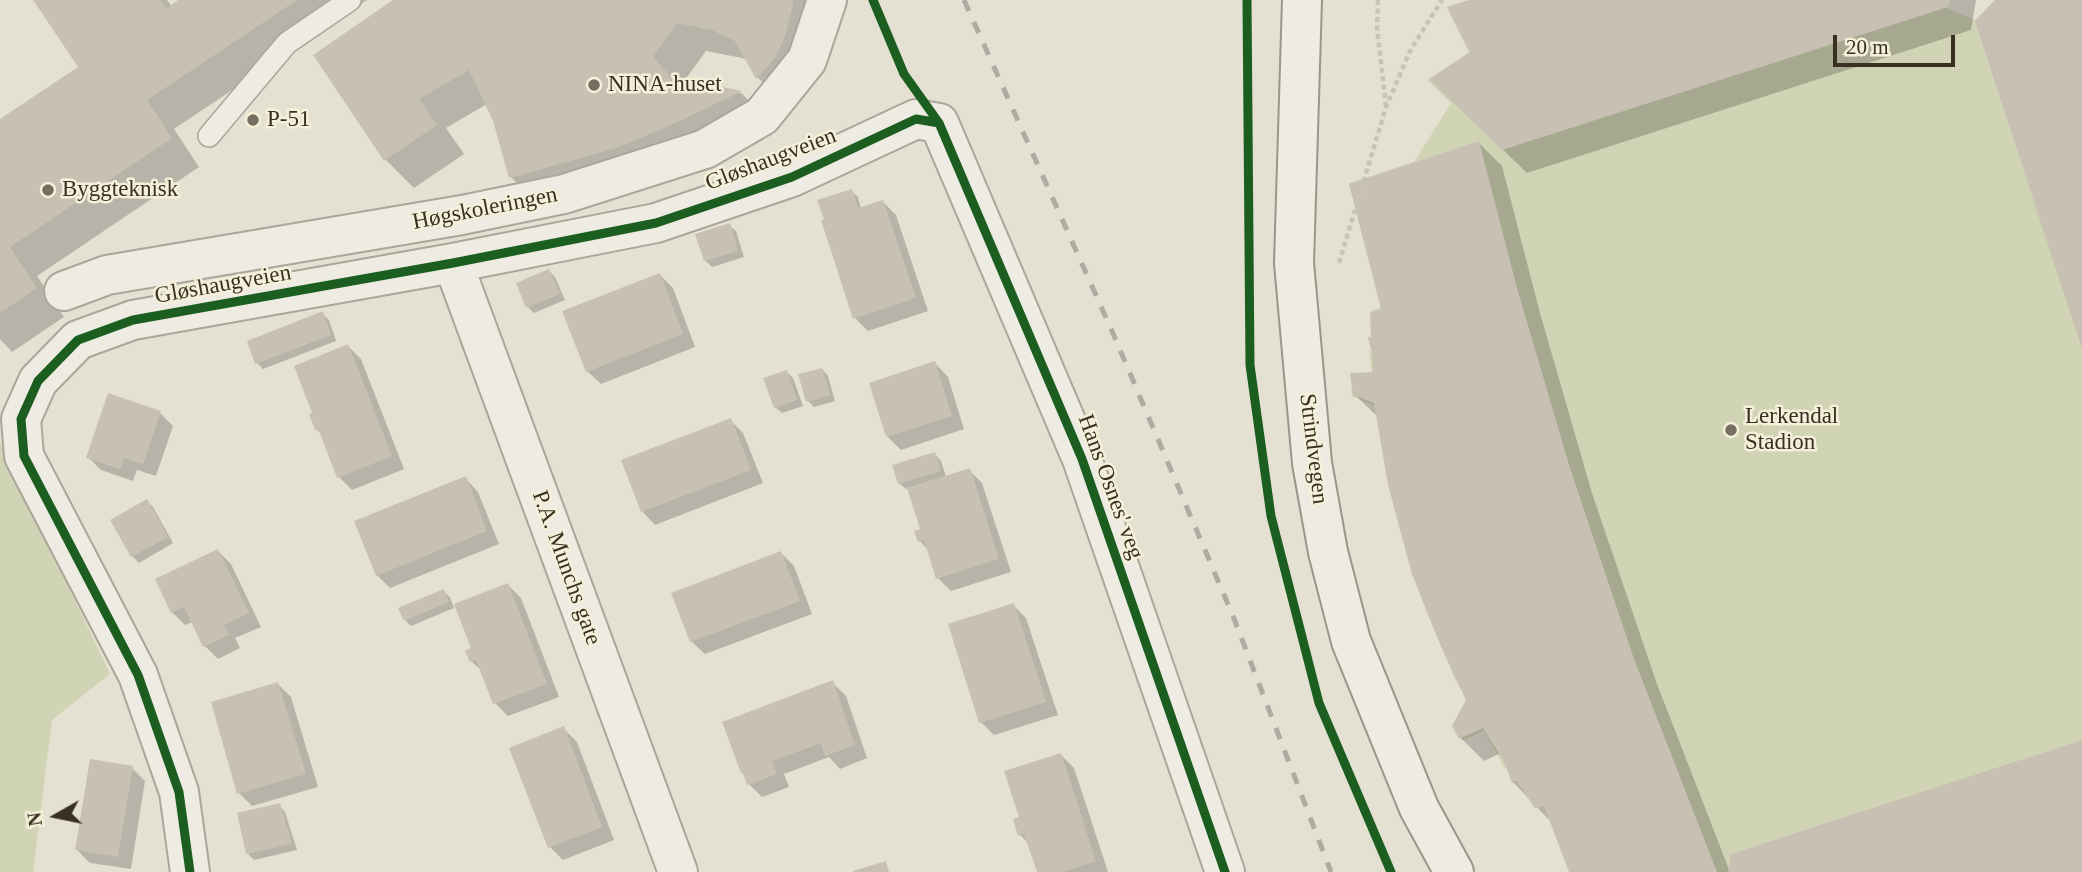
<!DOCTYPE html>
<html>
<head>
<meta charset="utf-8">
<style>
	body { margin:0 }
	#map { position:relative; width:2082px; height:872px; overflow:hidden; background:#e4e1d2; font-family:Georgia,serif }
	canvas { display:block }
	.north { position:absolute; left:21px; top:781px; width:70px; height:70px; -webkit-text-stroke:5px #f4f0d9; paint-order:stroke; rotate:261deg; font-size:19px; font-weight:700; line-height:28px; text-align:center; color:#3a3022 }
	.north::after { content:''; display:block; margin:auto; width:24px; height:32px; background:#3a3022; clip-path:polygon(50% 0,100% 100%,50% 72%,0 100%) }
	.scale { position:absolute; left:1833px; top:35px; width:122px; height:32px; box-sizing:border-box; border:4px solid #3a3022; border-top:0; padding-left:9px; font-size:21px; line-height:24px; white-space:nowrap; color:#3a3022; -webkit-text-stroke:5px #f4f0d9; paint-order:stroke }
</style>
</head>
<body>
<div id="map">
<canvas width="2082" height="872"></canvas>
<div class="north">N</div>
<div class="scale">20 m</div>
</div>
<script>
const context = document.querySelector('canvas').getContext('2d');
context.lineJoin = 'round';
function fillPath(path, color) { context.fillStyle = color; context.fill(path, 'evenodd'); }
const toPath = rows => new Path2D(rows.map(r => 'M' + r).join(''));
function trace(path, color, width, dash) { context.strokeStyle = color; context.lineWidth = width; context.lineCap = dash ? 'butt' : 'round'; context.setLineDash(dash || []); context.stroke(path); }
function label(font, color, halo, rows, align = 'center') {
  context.font = font + ' Georgia,serif'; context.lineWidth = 5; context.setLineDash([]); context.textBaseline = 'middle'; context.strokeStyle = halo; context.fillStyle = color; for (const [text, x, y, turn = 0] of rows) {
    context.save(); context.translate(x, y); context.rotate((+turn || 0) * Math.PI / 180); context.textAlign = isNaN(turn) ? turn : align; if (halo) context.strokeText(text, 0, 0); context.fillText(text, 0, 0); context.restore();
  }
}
fillPath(toPath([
	[1471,0,1949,0,1948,9,1975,20,1995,0,2082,0,2082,872,1570,872,1544,805,1535,808,1518,782,1512,783,1507,769,1505,769,1484,730,1462,741,1453,725,1467,700,1453,675,1422,600,1407,556,1375,406,1352,396,1351,378,1372,375,1369,351,1371,350,1368,337,1372,336,1371,311,1382,307,1349,183,1414,162,1451,103,1427,80,1469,53,1447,8],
	[0,442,110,674,52,720,33,872,0,872]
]), '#d0d4b5');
fillPath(toPath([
	[35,0,167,0,172,7,182,0,367,0,174,129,199,167,37,276,64,317,12,352,0,339,0,122,80,68],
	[397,0,817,0,786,105,758,78,748,61,742,58,706,51,684,81,741,93,769,120,539,205,511,177,495,120,487,104,446,128,464,154,414,188,386,160],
	[1474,0,1976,0,1971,30,1527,173,1454,102,1472,53],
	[1479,143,1502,166,1540,313,1592,493,1657,684,1730,872,1572,872,1553,824,1513,782,1501,753,1484,761,1461,738,1454,726,1468,700,1378,417,1354,394,1375,374,1383,310],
	[851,191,858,197,861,209,883,202,896,215,928,311,868,331,855,318],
	[729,225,736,231,744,257,712,267,705,260],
	[549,271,555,277,565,300,534,313,528,307],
	[660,275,673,288,695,347,601,384,587,371],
	[322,314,329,320,336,341,263,369,257,363],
	[348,346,361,359,404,469,352,490,339,477,323,435,316,429],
	[935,363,948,377,964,429,901,450,888,437,871,384],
	[822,369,828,376,835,401,814,407,808,401],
	[787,372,793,378,803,406,782,413,775,407],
	[160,413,173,426,156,476,137,470,133,481,101,470,88,457],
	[730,420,743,433,763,483,655,525,642,511],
	[935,454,941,461,946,477,969,470,982,483,1011,572,951,591,938,578,929,551,920,541,922,530,909,488,906,489,899,483],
	[465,478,478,492,499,544,390,588,377,575],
	[147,501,153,507,173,543,139,563,132,556,112,520],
	[218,551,231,564,261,627,235,638,240,648,218,659,205,646,193,622,185,625,172,612],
	[781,553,794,566,812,614,705,654,691,641],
	[508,585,521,598,559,697,508,716,495,703,483,672,471,661,473,649],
	[443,591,450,597,454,608,411,626,405,620],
	[1013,605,1026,618,1058,715,994,735,981,722],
	[832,682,846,696,867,758,840,769,829,757,784,774,789,787,762,797,749,784,742,772],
	[278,684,291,697,318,787,252,806,239,793],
	[564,729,577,742,614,840,563,860,550,847],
	[1061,755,1074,768,1108,872,1039,872,1030,845,1020,835,1021,819],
	[132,768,145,781,131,869,90,863,77,850],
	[279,805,285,812,297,850,254,860,248,854]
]), '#0003');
fillPath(toPath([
	[33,0,160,0,166,9,178,0,297,0,147,100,172,138,10,247,37,288,0,313,0,119,78,67],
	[393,0,793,0,793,4,785,36,775,58,756,79,735,41,712,30,677,23,653,57,670,76,742,91,673,124,616,148,509,178,493,121,469,70,419,99,437,125,384,161,313,55],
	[1469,0,1950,0,1948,7,1502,150,1429,79,1470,52,1447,7],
	[1995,0,2082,0,2082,349,1975,21],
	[1479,141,1517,288,1570,468,1634,659,1717,872,1569,872,1544,806,1535,808,1517,781,1512,783,1505,763,1483,728,1459,739,1452,726,1466,700,1440,644,1412,574,1388,485,1374,403,1353,395,1350,373,1373,372,1372,352,1368,338,1371,337,1370,313,1381,309,1349,184],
	[852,189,858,208,883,200,916,298,853,319,821,220,824,219,817,200],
	[730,223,738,251,704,261,695,234],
	[549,269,560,294,526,308,516,283],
	[660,273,683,334,586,372,562,311],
	[323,311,331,335,255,364,247,341],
	[348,344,392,456,337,478,318,428,315,430,309,414,312,413,294,366],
	[935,361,952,416,886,437,869,383],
	[822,368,830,395,806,402,798,374],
	[787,370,797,400,774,408,763,378],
	[108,393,161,411,143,464,124,458,120,469,86,458],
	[731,418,751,470,641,512,621,460],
	[935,452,941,471,898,484,892,465],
	[970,468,999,559,936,579,924,540,918,542,914,531,920,529,907,488],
	[466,476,487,531,376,576,354,521],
	[147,499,168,537,131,557,110,520],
	[218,549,249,613,224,625,229,635,203,647,184,607,171,613,155,579],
	[781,551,800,601,690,642,671,593],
	[508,583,547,684,493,704,476,660,470,662,465,651,471,648,454,604],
	[444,589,449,602,404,621,398,608],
	[1014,603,1046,702,979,723,948,624],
	[833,680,855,745,825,756,821,743,772,761,777,774,747,785,743,773,741,773,722,722],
	[278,682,306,774,237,794,211,702],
	[564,726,602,827,548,848,509,748],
	[2082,740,2082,872,1728,872,1731,854],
	[1061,753,1096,861,1064,872,1037,872,1024,834,1018,836,1013,819,1019,817,1004,771],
	[90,759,133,766,118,857,75,850],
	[280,803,292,844,246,854,237,813],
	[886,861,889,872,853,872,853,871]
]), '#c8c1b3');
const service = toPath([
	[209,136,287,43,350,0]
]);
const minor = toPath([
	[453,263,678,872],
	[64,291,107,275,462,215,564,194,705,149,762,116,807,60,827,0],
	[190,872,179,792,138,675,24,456,21,419,38,381,78,340,133,320,453,263,656,223,792,177,916,119,939,123,1082,459,1225,872]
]);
const secondary = toPath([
	[1302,0,1294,263,1312,463,1328,552,1351,641,1419,808,1454,872]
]);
trace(service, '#aaa69a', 24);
trace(minor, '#aaa69a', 42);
trace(secondary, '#9a968a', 42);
trace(toPath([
	[1378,0,1377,28,1386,106],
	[1339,263,1386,107,1411,49,1442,0]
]), '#c6c3b9', 4.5, [5, 3.5]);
trace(service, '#edebe2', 21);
trace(minor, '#edebe2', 38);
trace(secondary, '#edebe2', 38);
trace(toPath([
	[964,0,1112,331,1233,616,1331,872]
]), '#adaba2', 5, [12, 12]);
trace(toPath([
	[873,0,904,74,939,123,1082,459,1225,872],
	[1247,0,1250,365,1271,516,1319,703,1391,872],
	[190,872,179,792,138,675,24,456,21,419,38,381,78,340,133,320,453,263,656,223,792,177,916,119,939,123]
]), '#1b5e20', 9);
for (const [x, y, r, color] of [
	[594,85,7,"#766e60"],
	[253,120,7,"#766e60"],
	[48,190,7,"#766e60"],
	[1731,430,7,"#766e60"]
]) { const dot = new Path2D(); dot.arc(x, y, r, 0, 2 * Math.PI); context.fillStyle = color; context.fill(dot); trace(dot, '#f4f0d9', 2.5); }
label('23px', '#3a3022', '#f4f0d9', [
	["NINA-huset",608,85],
	["P-51",267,120],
	["Byggteknisk",62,190],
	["Lerkendal",1745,417],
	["Stadion",1745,443]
], 'left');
label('23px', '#3a3022', '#f4f0d9', [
	["Gløshaugveien",771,160,-21],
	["Høgskoleringen",485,209,-11],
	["Gløshaugveien",223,285,-10],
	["Strindvegen",1313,449,83],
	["Hans Osnes' veg",1110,487,70],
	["P.A. Munchs gate",566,568,70]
]);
</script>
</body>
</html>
